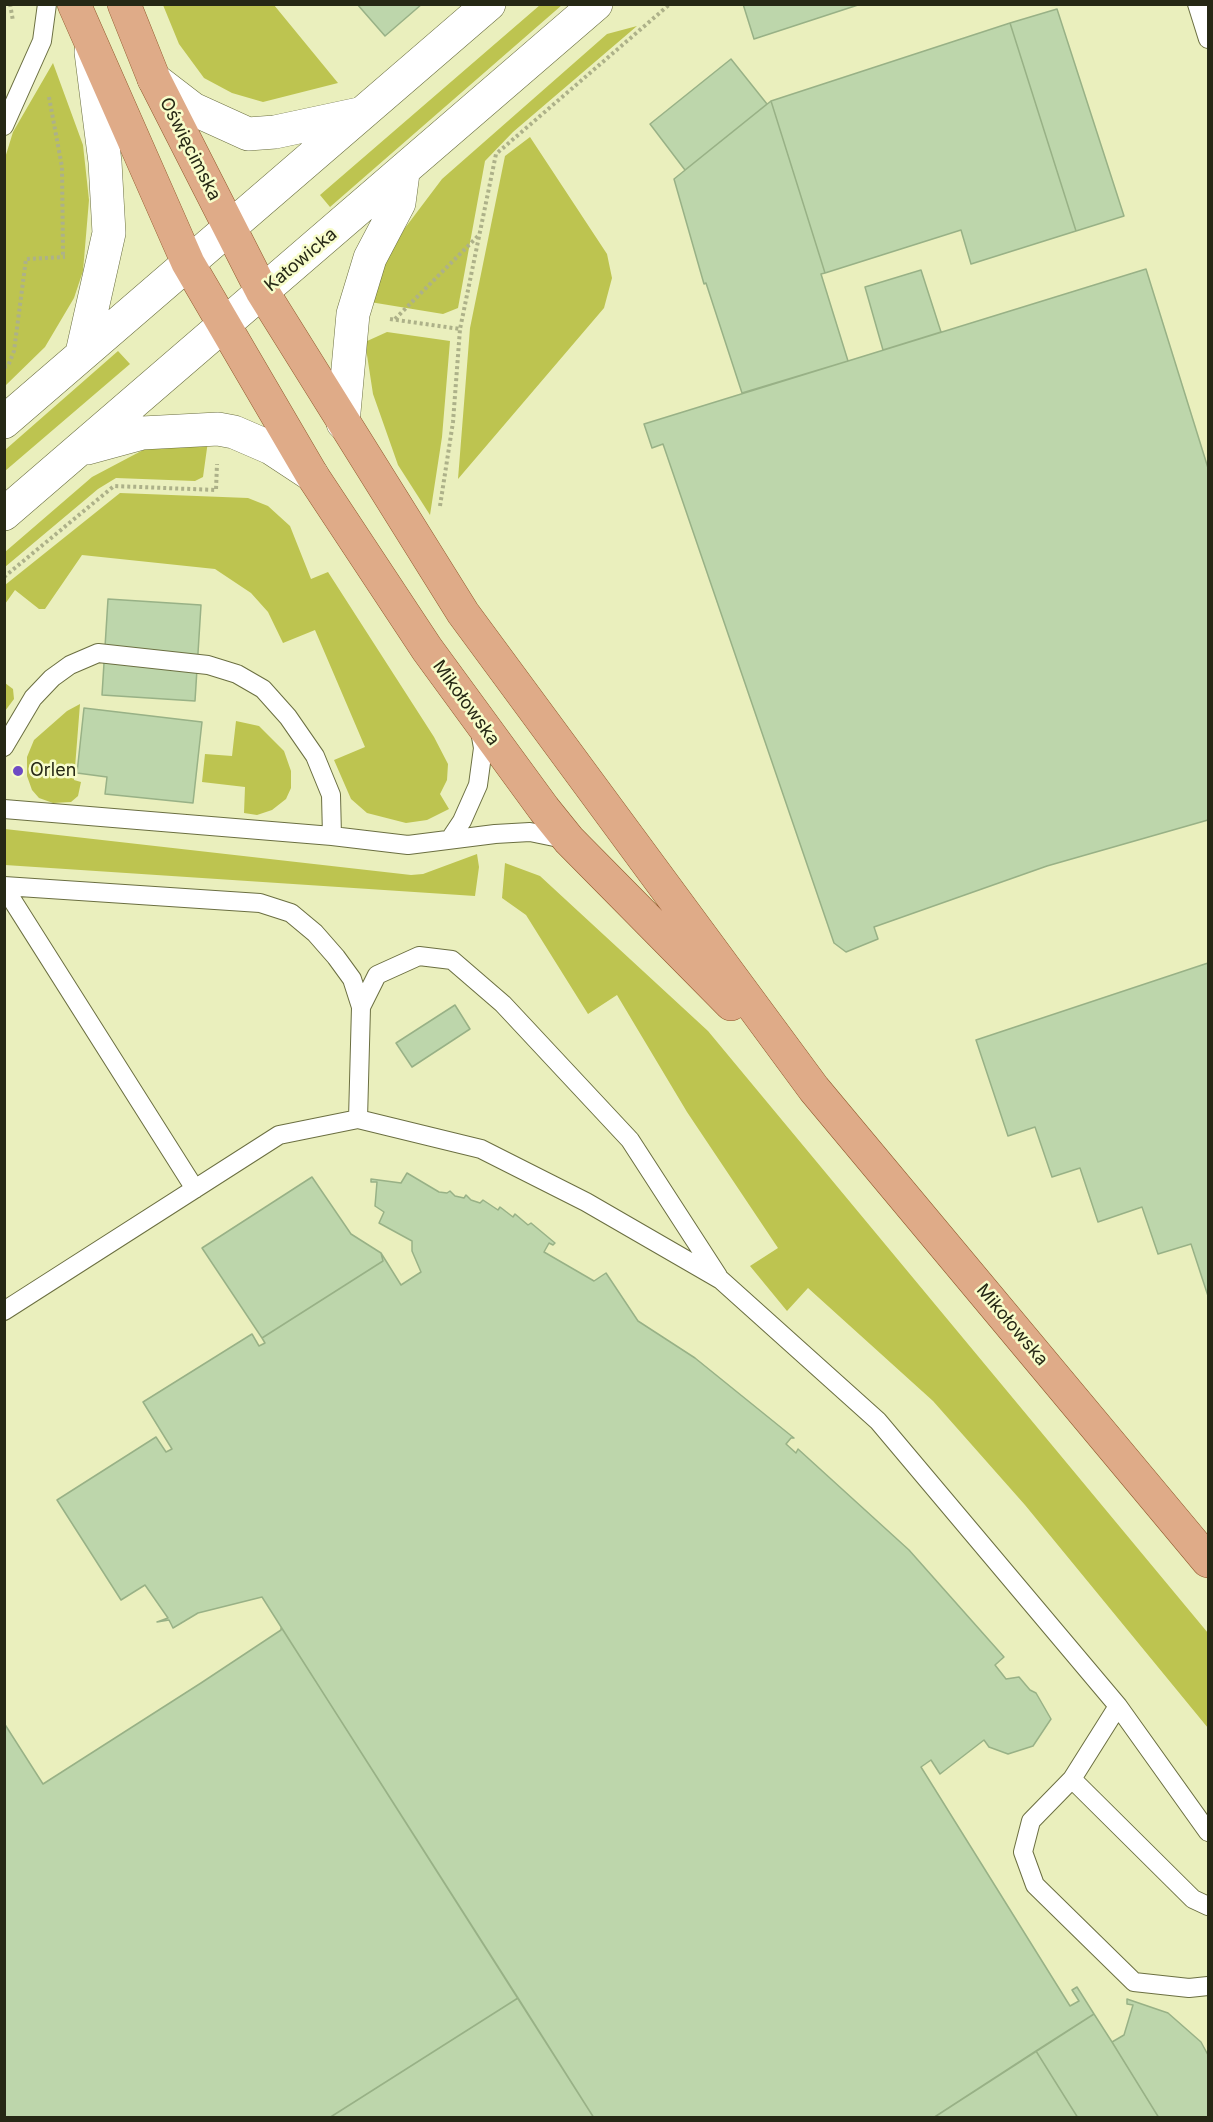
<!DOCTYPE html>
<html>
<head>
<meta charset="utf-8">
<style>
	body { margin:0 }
	#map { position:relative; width:1213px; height:2122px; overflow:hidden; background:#eaefbd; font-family:Inter,sans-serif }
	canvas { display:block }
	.frame { position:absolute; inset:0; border:6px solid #262815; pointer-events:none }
</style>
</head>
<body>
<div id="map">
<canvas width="1213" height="2122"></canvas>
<div class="frame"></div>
</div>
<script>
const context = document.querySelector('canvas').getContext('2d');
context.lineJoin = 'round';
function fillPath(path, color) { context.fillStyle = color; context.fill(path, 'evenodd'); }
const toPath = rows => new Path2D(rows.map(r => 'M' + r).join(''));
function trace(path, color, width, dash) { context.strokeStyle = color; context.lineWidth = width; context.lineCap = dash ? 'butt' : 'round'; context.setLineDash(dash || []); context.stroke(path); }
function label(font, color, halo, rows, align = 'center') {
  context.font = font + ' Inter,sans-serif'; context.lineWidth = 5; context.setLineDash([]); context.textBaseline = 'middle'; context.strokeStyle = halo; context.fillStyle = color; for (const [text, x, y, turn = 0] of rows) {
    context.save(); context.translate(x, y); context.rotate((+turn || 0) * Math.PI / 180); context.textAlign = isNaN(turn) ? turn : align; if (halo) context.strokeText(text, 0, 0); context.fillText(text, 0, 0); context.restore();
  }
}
fillPath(toPath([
	[163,5,274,5,338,83,263,102,232,93,204,78,179,44],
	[540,5,562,5,330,207,320,195],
	[637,26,513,132,485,161,458,308,443,314,370,302,387,258,405,228,442,179,607,34],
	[53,63,83,145,89,200,83,271,74,298,45,347,5,386,5,158,13,132],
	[530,137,607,254,612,278,604,308,458,479,470,328,505,156],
	[387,332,450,341,442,437,430,515,398,465,373,394,365,342],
	[118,351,130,364,5,471,5,450],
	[208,441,203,477,195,481,116,478,98,489,5,567,5,552,92,477,145,449],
	[120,493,248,498,268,506,290,526,311,579,328,572,434,737,448,764,447,780,440,794,449,809,427,820,406,823,367,813,351,799,334,760,365,747,315,630,283,643,268,612,251,593,215,569,82,555,45,609,39,609,15,590,5,604,5,585],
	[5,683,13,689,14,699,5,711],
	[80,704,74,780,81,782,78,796,71,802,53,803,39,798,32,790,27,776,27,757,34,740,67,711],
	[236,721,259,726,284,751,291,771,291,788,286,799,272,810,257,815,244,813,245,787,202,782,205,754,232,756],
	[5,829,411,875,423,874,477,854,479,867,475,896,5,865],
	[505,863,540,876,708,1031,1208,1633,1208,1728,1025,1505,933,1401,808,1288,787,1311,750,1266,778,1248,687,1112,617,995,588,1014,526,915,502,898]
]), '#bdc450');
const building = toPath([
	[357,4,422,4,385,36,357,4],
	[743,4,861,4,754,39,743,4],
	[1057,9,1124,216,1076,231,1010,23,1057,9],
	[1010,23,1076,231,971,264,961,230,825,273,771,101,1010,23],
	[731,59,767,104,685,170,650,124,731,59],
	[771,101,825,273,821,274,848,361,742,393,706,283,704,284,674,179,771,101],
	[1146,269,1208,468,1208,820,1047,866,874,927,878,939,846,952,834,943,663,444,652,448,644,424,1146,269],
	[921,270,941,332,883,350,865,287,921,270],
	[108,599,201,605,195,701,102,695,108,599],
	[84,708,202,722,193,803,105,794,107,777,77,773,84,708],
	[1208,963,1208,1296,1191,1244,1158,1254,1142,1207,1098,1222,1080,1168,1052,1177,1035,1127,1008,1136,976,1040,1208,963],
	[455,1005,470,1029,412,1067,396,1043,455,1005],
	[407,1173,439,1192,447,1193,450,1191,455,1196,464,1198,466,1195,471,1200,480,1203,483,1200,498,1210,500,1207,513,1217,515,1214,528,1225,531,1223,555,1243,553,1245,549,1243,544,1252,594,1281,606,1273,638,1321,695,1358,794,1438,791,1438,786,1444,796,1453,798,1449,909,1550,1004,1657,995,1665,1006,1679,1019,1677,1030,1690,1036,1693,1051,1719,1033,1746,1008,1754,989,1747,984,1740,940,1774,931,1760,921,1767,1070,2006,1079,2001,1072,1990,1077,1987,1094,2014,933,2118,594,2118,262,1597,198,1613,173,1628,169,1620,157,1622,168,1618,145,1585,121,1600,57,1500,156,1437,166,1452,172,1449,143,1402,252,1334,259,1346,265,1343,262,1338,383,1261,381,1253,401,1285,421,1272,412,1251,412,1241,379,1223,384,1212,375,1206,377,1182,371,1182,371,1179,401,1183,407,1173],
	[312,1177,351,1234,381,1253,383,1261,262,1338,202,1248,312,1177],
	[281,1627,518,1998,329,2118,4,2118,4,1723,43,1784,201,1683,281,1630,281,1627],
	[518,1998,594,2118,329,2118,518,1998],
	[1127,1999,1168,2013,1201,2042,1208,2055,1208,2118,1159,2118,1112,2042,1124,2035,1133,2005,1127,2004,1127,1999],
	[1094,2014,1112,2042,1159,2118,1078,2118,1036,2051,1094,2014],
	[1036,2051,1078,2118,933,2118,1036,2051]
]);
fillPath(building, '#bdd6ab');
trace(building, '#98b186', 1.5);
const lane = toPath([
	[1197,4,1208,39],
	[4,126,42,41,47,4],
	[4,747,33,698,52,678,70,665,98,653,208,665,237,674,263,689,288,717,315,756,331,795,332,836],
	[4,809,332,836,408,845,495,834,530,832,564,839],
	[450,839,462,821,478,785,483,748,480,731],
	[4,886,260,903,291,913,315,933,336,957,352,979,361,1007],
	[4,887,195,1189],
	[358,1119,361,1007,377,975,419,956,452,960,503,1004,630,1140,718,1276],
	[4,1311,279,1135,358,1119,481,1149,586,1202,721,1280,878,1421,1118,1706,1208,1832],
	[1118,1706,1072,1779,1031,1821,1023,1852,1035,1885,1134,1982,1189,1988,1208,1986],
	[1072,1779,1193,1899,1208,1906]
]);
const secondary = toPath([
	[154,79,193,109,248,134,275,132,359,114],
	[82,353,109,233,105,162,91,52],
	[4,422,489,4],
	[343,423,353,314,370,258,399,203,403,173],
	[87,448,142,433,218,429,234,432,271,448,312,475],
	[4,514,596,4]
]);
const primary = toPath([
	[74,4,188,263,312,475,427,649,544,809,569,840,731,1004],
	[124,4,154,79,262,291,463,613,814,1089,1208,1561]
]);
trace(lane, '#6b6f41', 20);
trace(secondary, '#6b6f41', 34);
trace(primary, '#90592c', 34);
trace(toPath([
	[10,4,13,21],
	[49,97,62,167,63,257],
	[390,319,460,329,496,154,670,4],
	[395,319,479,235],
	[4,367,8,366,14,351,26,259,65,257],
	[440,506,453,422,460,329],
	[4,577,114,486,216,490,217,464]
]), '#adb189', 4, [3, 3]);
trace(lane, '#fff', 18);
trace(secondary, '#fff', 33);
trace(primary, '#dfab88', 33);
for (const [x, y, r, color] of [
	[18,771,6,"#6e4bc4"]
]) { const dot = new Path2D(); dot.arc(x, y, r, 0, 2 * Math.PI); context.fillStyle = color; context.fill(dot); trace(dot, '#f7fcca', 2); }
label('18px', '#262815', '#f7fcca', [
	["Oświęcimska",190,149,63],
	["Katowicka",301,260,-40],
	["Mikołowska",466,703,54],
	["Mikołowska",1012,1325,50]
]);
label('18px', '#262815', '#f7fcca', [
	["Orlen",30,771]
], 'left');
</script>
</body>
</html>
